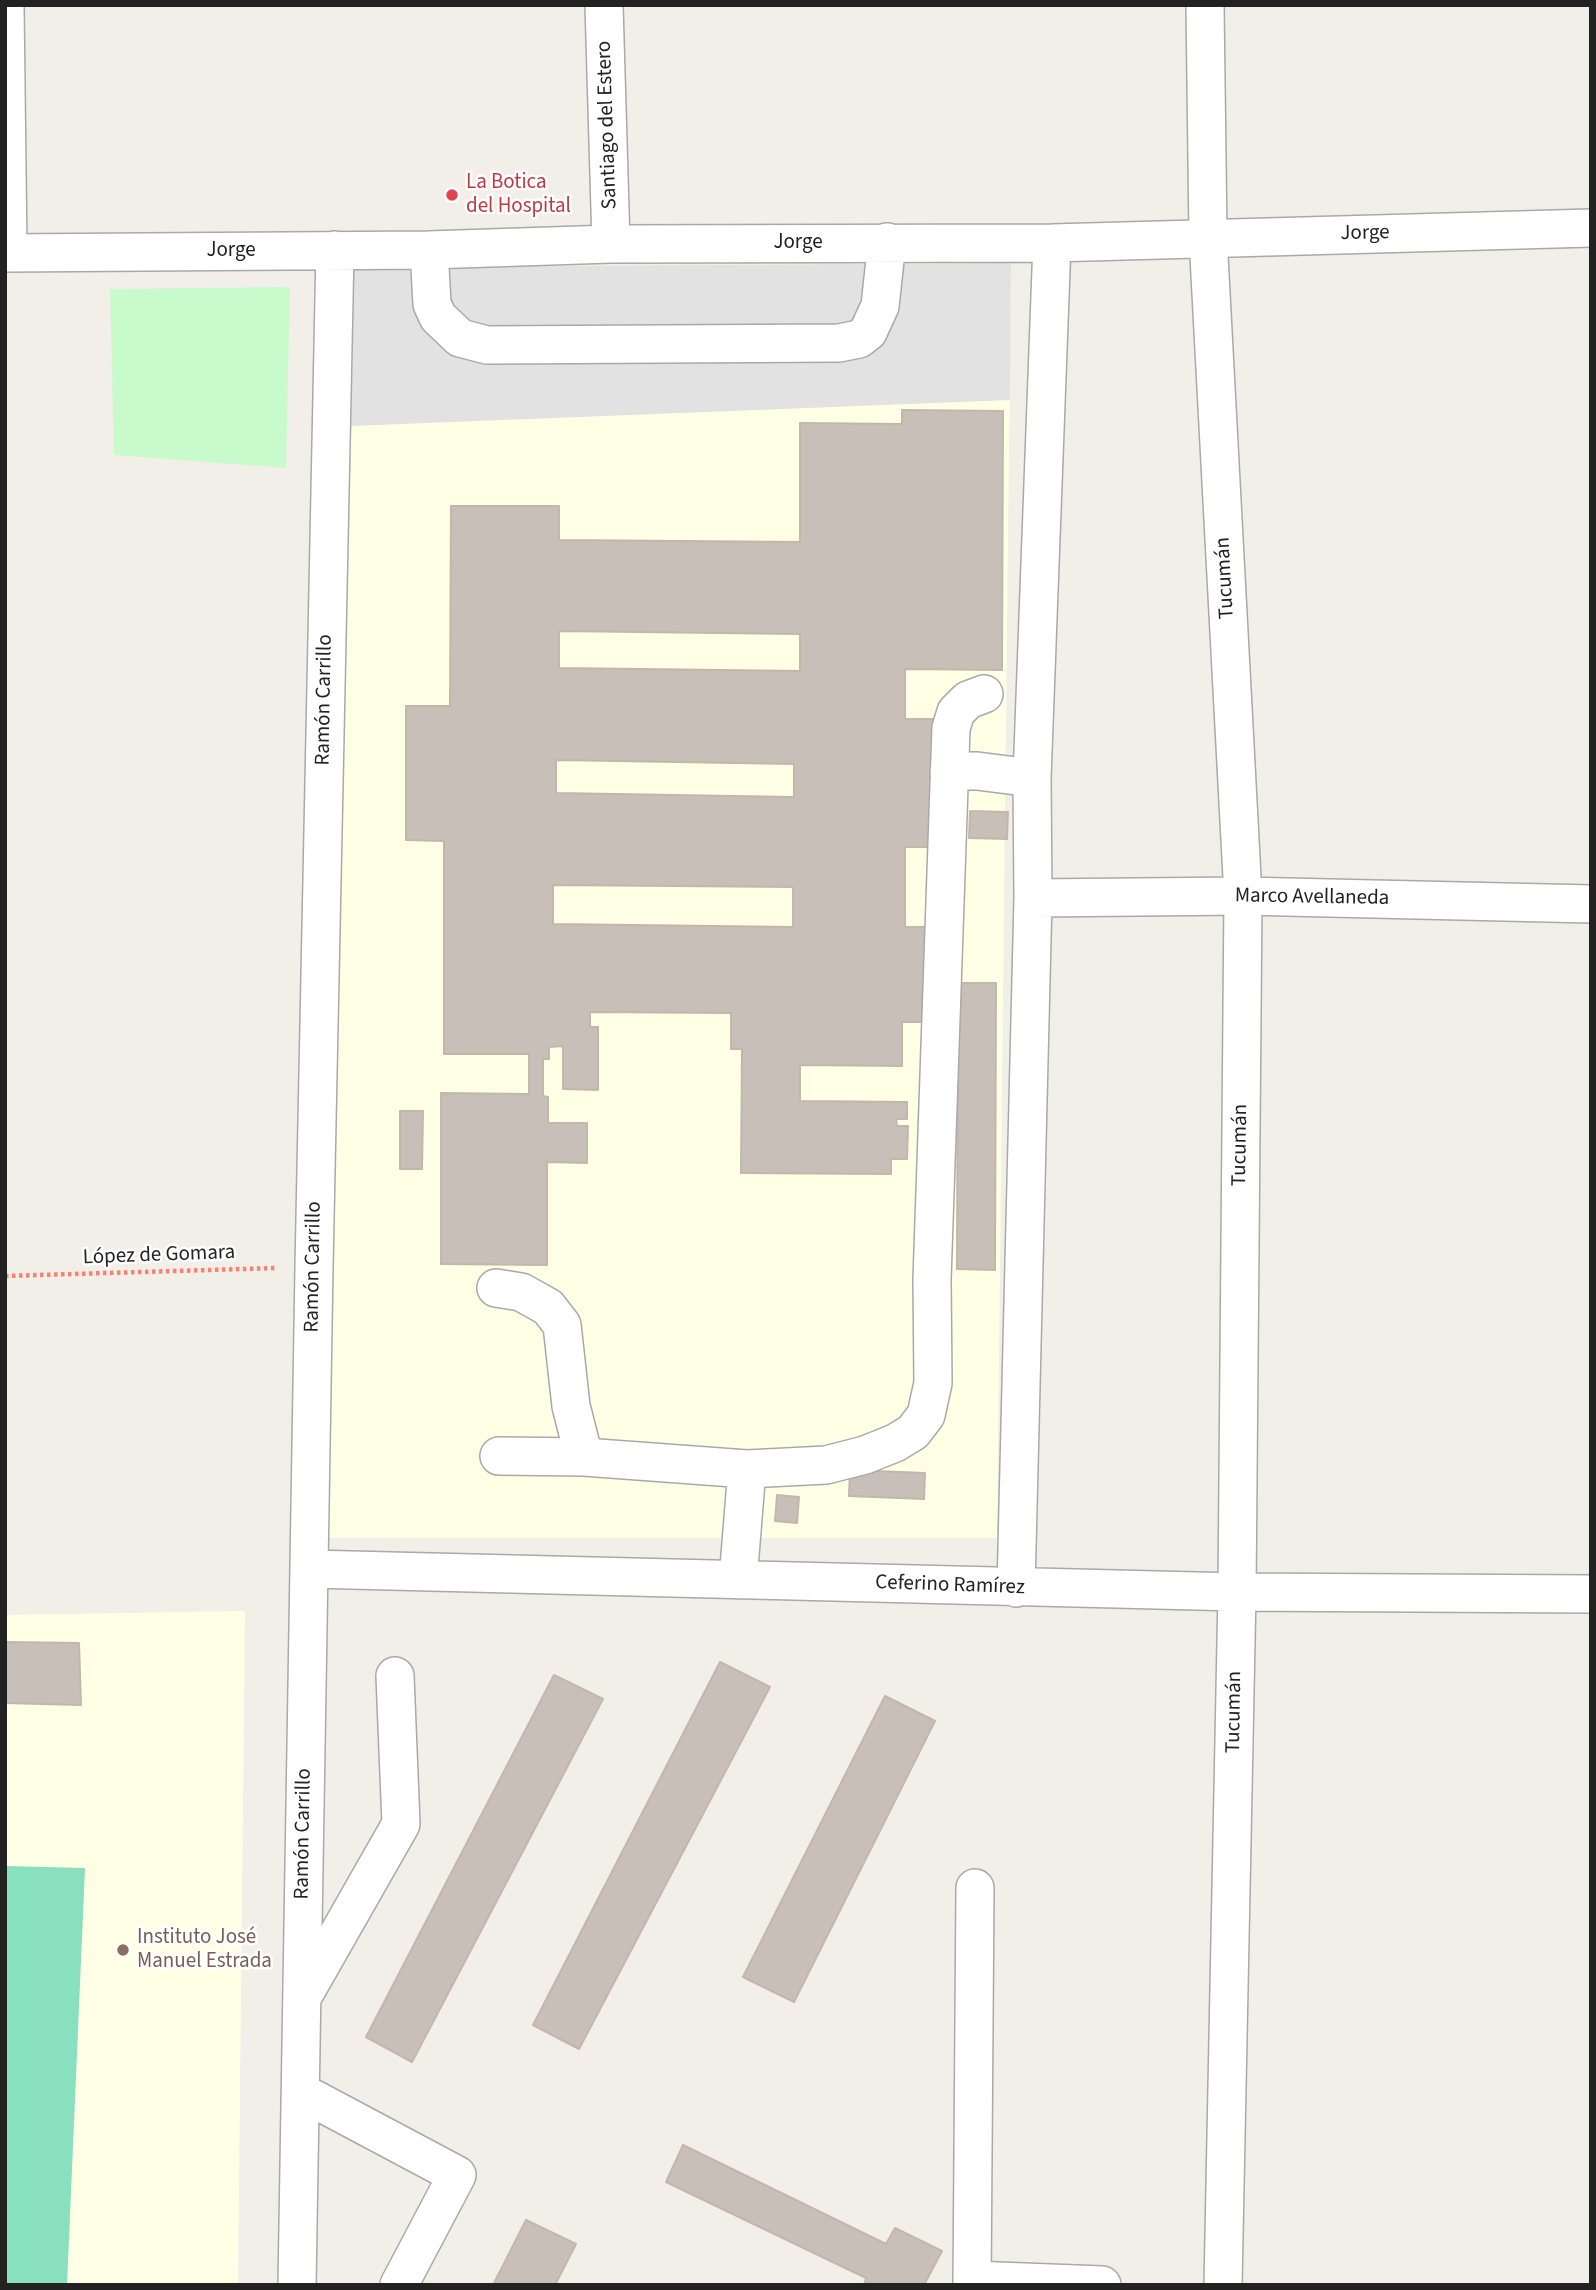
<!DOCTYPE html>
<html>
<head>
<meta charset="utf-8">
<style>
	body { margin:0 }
	#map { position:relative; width:1596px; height:2290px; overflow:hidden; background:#f2efe9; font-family:"Source Sans 3",sans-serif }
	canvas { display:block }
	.frame { position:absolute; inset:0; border:7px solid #222; pointer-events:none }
</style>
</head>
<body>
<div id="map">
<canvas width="1596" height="2290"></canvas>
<div class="frame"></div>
</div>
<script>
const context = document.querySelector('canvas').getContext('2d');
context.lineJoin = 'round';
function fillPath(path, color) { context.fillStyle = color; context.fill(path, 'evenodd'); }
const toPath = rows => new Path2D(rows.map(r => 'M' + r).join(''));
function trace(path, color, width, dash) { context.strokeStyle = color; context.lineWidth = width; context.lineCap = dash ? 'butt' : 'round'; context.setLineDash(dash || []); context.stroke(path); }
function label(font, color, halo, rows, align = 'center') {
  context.font = font + ' "Source Sans 3",sans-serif'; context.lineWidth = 5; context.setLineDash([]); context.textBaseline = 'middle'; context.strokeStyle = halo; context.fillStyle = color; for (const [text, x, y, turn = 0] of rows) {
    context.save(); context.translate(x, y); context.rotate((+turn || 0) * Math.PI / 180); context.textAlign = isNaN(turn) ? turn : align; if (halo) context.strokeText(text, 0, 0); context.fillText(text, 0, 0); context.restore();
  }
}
fillPath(toPath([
	[1011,263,997,1538,328,1538,354,267],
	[245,1611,238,2285,5,2285,5,1615]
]), '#ffffe5');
fillPath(toPath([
	[290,287,286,468,114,455,110,289]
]), '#c8facc');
fillPath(toPath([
	[5,1866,85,1868,67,2285,5,2285]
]), '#88e0be');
fillPath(toPath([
	[1011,263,1010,400,351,426,354,267]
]), '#e2e2e2');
const building = toPath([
	[902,410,1003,411,1002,670,905,669,905,719,938,719,937,847,905,847,905,927,932,927,932,1022,902,1022,902,1066,800,1065,800,1101,907,1102,907,1119,896,1119,897,1126,908,1126,907,1159,891,1159,891,1174,741,1173,742,1049,731,1049,731,1013,590,1012,590,1027,598,1027,598,1090,563,1089,563,1046,549,1047,549,1059,543,1059,543,1096,548,1097,548,1123,587,1123,587,1163,547,1162,547,1265,441,1264,441,1093,529,1094,529,1054,444,1054,444,841,406,840,406,706,450,706,451,506,559,506,559,540,800,542,800,423,902,424,902,410],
	[559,631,800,634,800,671,559,668,559,631],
	[556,760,794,764,794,797,556,793,556,760],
	[553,885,793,887,793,927,553,924,553,885],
	[970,811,1008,812,1007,839,969,838,970,811],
	[958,983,996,983,995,1270,957,1269,958,983],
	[400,1111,423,1111,422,1169,400,1169,400,1111],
	[850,1470,925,1473,924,1499,849,1496,850,1470],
	[777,1495,799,1497,797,1523,775,1521,777,1495],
	[5,1642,79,1643,81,1705,5,1703,5,1642],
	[720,1662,770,1687,579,2049,533,2025,720,1662],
	[554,1675,603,1699,412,2062,366,2037,554,1675],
	[885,1696,935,1721,794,2002,743,1977,885,1696],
	[683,2145,886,2244,895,2228,942,2251,924,2285,864,2285,866,2278,666,2182,683,2145],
	[526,2220,576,2244,555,2285,493,2285,526,2220]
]);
fillPath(building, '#c7bfb8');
trace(building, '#c4b6ab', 2);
const minor = toPath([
	[5,5,8,252],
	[604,5,611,244],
	[1205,5,1208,237,1243,896,1237,1592,1223,2285],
	[429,250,432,304,438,317,460,338,487,345,839,343,859,339,868,332,880,306,887,242],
	[5,253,429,250,611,244,1052,243,1591,228],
	[949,771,977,771,1032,778],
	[1033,898,1243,896,1591,904],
	[496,1288,521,1292,548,1307,562,1325,571,1406,584,1457],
	[499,1456,584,1457,747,1469,826,1465,865,1455,895,1443,913,1432,926,1415,933,1383,932,1279,951,728,956,712,968,700,984,694],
	[310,1569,1237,1592,1591,1594],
	[738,1580,747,1469],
	[1016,1588,1033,898,1032,778,1052,243],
	[303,1996,401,1824,395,1676],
	[301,2092,457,2175,399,2285],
	[972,2280,1102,2285],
	[297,2285,314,1267,335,250],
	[972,2285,975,1888]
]);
trace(minor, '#a9a9a9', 40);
trace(toPath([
	[5,1276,277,1268]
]), '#fa8072', 4.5, [3.5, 3.5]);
trace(minor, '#fff', 37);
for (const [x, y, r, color] of [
	[452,195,7,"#e0444e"],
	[123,1950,7,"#8d6e63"]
]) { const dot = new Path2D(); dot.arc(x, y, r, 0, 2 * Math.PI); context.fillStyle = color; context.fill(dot); trace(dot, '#fff', 2.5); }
label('21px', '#222', '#fff', [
	["Santiago del Estero",608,125,-92],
	["Jorge",1365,234,-1],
	["Jorge",798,243],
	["Jorge",231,251],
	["Tucumán",1226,578,-93],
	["Ramón Carrillo",325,700,-89],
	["Marco Avellaneda",1312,898,1],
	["Tucumán",1241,1145,-89],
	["López de Gomara",159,1256,-2],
	["Ramón Carrillo",314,1267,-89],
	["Ceferino Ramírez",950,1586,2],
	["Tucumán",1235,1712,-89],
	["Ramón Carrillo",304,1834,-89]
]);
label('21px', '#be3a42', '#fff', [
	["La Botica",466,183],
	["del Hospital",466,207]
], 'left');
label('21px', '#785e54', '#fff', [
	["Instituto José",137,1938],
	["Manuel Estrada",137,1962]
], 'left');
</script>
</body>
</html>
